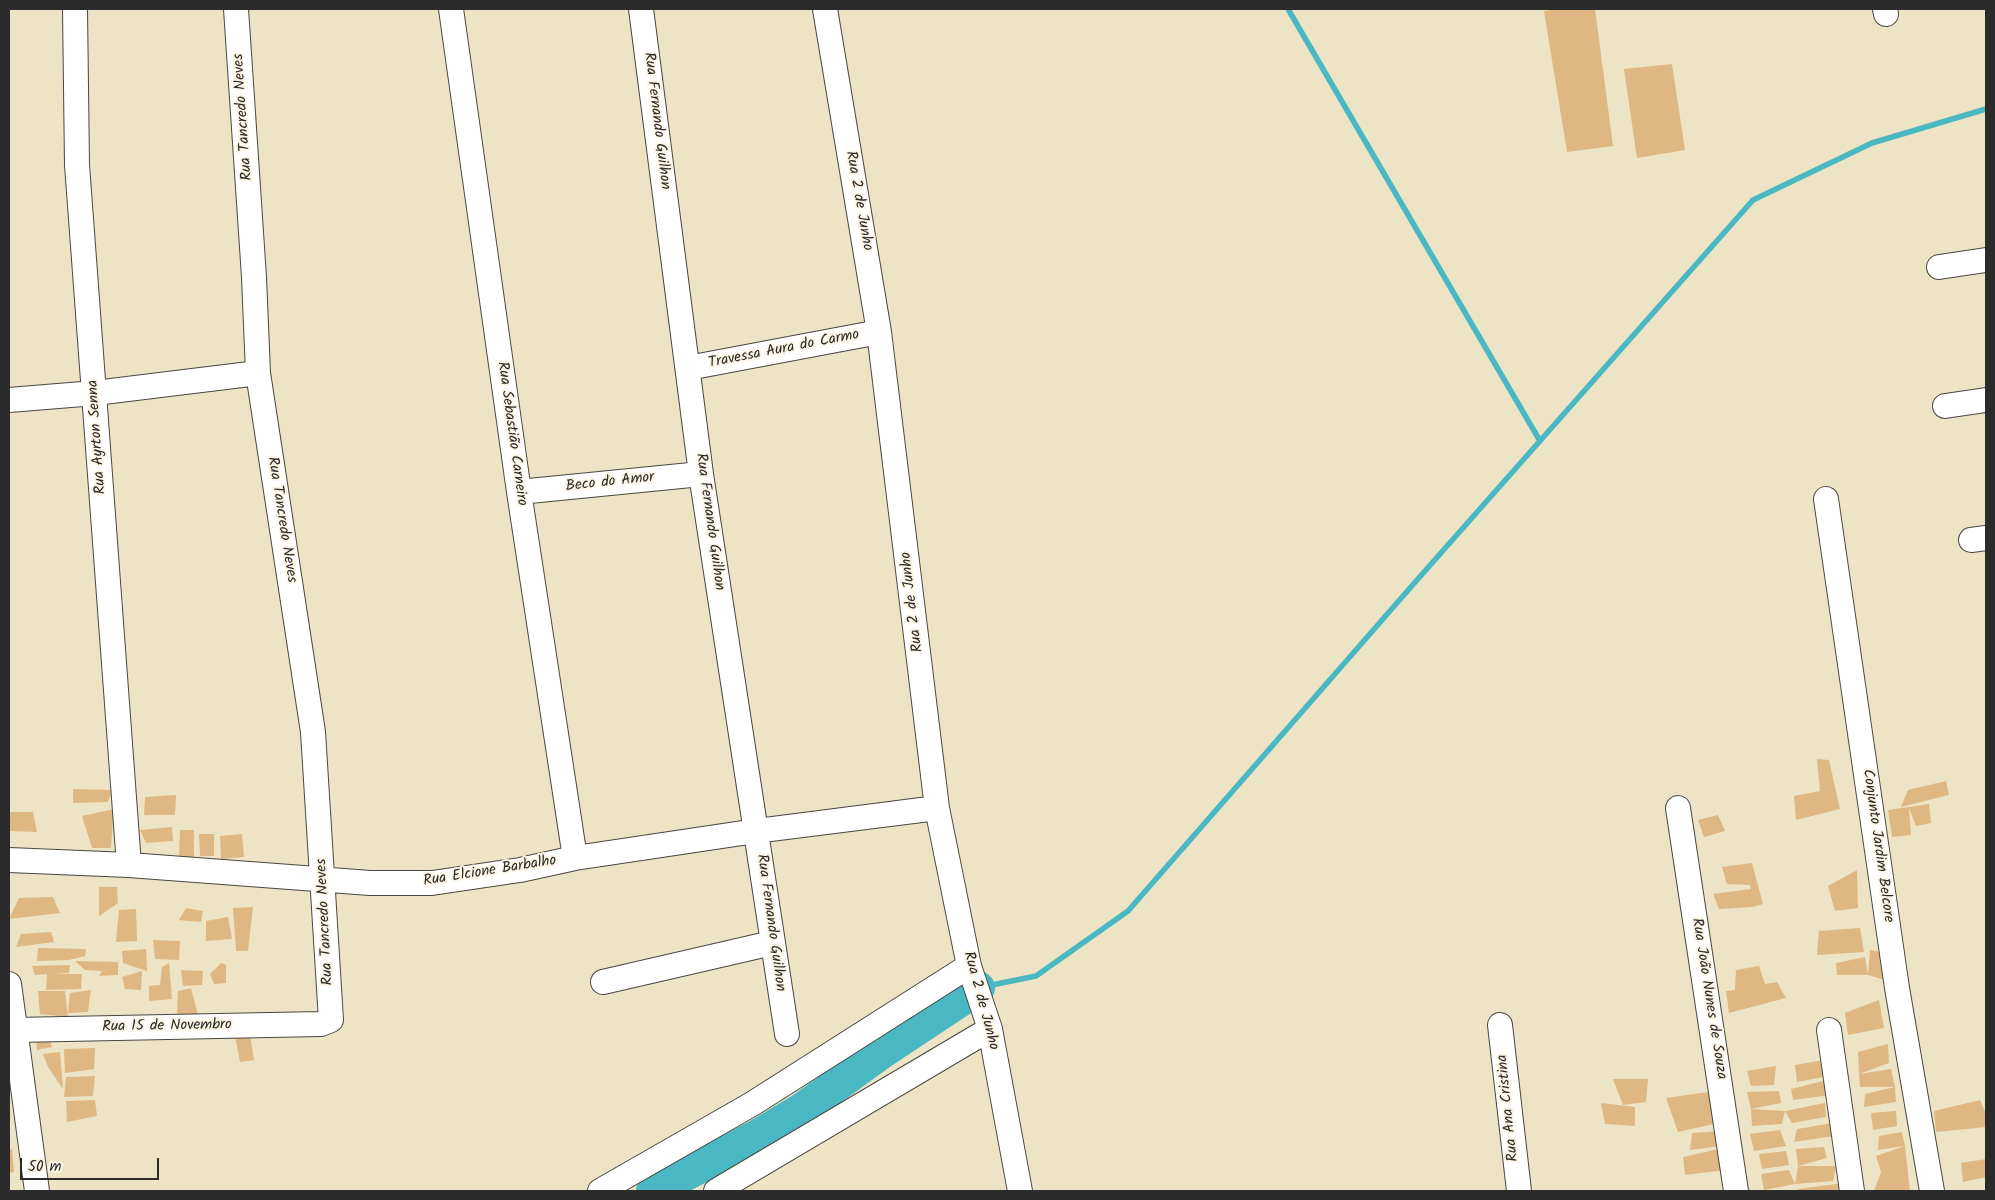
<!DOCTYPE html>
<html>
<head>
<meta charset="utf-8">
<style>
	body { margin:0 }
	#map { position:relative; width:1995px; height:1200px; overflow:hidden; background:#ece4c5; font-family:Kalam,sans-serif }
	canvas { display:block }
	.frame { position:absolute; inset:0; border:10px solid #2b2b2b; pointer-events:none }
	.scale { position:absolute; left:20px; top:1158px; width:139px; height:22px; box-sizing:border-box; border:2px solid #2b2b2b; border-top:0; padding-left:6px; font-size:15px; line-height:18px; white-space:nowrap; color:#2b2b2b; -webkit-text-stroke:4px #fcf5e5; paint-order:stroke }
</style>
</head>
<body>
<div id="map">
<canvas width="1995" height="1200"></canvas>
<div class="frame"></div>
<div class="scale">50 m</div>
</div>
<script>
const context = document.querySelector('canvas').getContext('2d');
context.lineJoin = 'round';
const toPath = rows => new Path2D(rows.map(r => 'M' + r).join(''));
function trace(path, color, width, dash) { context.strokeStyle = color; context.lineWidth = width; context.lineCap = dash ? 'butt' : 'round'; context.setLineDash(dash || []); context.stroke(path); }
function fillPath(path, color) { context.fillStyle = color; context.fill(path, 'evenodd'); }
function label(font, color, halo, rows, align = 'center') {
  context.font = font + ' Kalam,sans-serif'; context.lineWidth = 4; context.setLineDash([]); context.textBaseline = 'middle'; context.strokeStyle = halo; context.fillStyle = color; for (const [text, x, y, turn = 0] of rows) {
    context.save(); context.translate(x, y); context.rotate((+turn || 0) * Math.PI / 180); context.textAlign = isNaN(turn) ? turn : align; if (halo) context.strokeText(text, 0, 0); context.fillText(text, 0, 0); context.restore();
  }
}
trace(toPath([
	[1288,9,1540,441],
	[982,987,1036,976,1128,911,1417,580,1753,200,1872,143,1986,109]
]), '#4ab8c3', 5.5);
trace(toPath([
	[653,1191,758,1136,803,1109,883,1051,978,988]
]), '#4ab8c3', 34);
fillPath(toPath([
	[1558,9,1595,9,1613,146,1567,152,1544,11],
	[1672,64,1685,150,1637,158,1624,69],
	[1817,759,1829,760,1840,809,1796,820,1794,796,1820,791],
	[1946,781,1949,795,1901,807,1908,790],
	[73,789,112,790,108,802,73,803],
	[176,795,175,815,144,815,145,797],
	[1929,804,1931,823,1916,826,1909,808,1911,835,1892,837,1888,810],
	[119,808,121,816,113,819,111,848,92,848,82,816],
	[9,812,33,812,37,832,9,831],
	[1718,815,1725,831,1704,837,1698,820],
	[172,827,173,841,146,843,140,830],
	[180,830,194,830,194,859,179,859],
	[199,834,214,834,214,856,200,856],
	[242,834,244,857,221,859,220,836],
	[1752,863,1763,904,1753,907,1719,909,1713,894,1751,889,1750,885,1727,884,1722,867],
	[1857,870,1858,908,1835,911,1828,886],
	[99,887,117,887,118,903,99,916],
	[53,897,60,913,9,919,19,898],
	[253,907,248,951,236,951,233,908],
	[186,908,203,911,201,922,179,920],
	[136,909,137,941,116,942,119,910],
	[228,917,232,939,206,941,206,921],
	[1860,928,1864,952,1817,955,1819,931],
	[51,932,54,942,16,947,21,934],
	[153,940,180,941,179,960,155,959],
	[38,948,86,949,85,956,69,960,37,961],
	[146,949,147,971,123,963,122,951],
	[1870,950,1885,953,1885,980,1868,975,1837,975,1836,963,1865,957,1868,975],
	[75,961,118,962,118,975,99,976,102,971,85,970],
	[169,963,172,999,149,1001,149,986,160,985,162,967],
	[221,963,226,965,226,983,214,984,210,974],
	[70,965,69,973,54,974,82,974,81,989,46,990,47,974,35,975,32,966],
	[1759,966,1765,984,1777,982,1786,998,1729,1013,1726,991,1735,990,1736,970],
	[181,970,203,971,202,985,183,986],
	[142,971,141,990,125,989,122,977],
	[191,988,198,1015,177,1016,178,991],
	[91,990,88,1012,68,1013,70,993],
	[38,991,65,991,68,1017,40,1014],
	[1879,1000,1884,1028,1848,1035,1845,1013],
	[250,1034,254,1060,240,1062,235,1036],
	[50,1038,52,1047,37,1050,36,1039],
	[1888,1044,1889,1063,1859,1074,1858,1052],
	[95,1048,94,1069,65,1073,64,1049],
	[60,1052,63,1089,48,1067,43,1054],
	[1824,1060,1829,1076,1797,1082,1795,1065],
	[1776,1066,1774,1085,1751,1086,1747,1071],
	[1891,1069,1895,1087,1860,1087,1859,1074],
	[95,1076,93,1096,64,1097,66,1077],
	[1835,1078,1838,1094,1793,1100,1791,1089],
	[1613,1079,1648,1079,1646,1102,1623,1105],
	[1895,1087,1896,1102,1864,1107,1865,1094],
	[1779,1091,1781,1103,1751,1109,1747,1092],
	[1708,1092,1718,1123,1678,1132,1666,1098],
	[95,1100,97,1116,67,1122,66,1101],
	[1980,1100,1986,1114,1986,1127,1936,1132,1934,1111],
	[1601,1103,1635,1107,1635,1126,1605,1124],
	[1825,1103,1826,1117,1792,1123,1785,1111],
	[1751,1109,1785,1111,1782,1124,1752,1126],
	[1896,1111,1897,1126,1873,1130,1871,1113],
	[1833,1123,1835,1136,1794,1142,1797,1129],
	[1780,1130,1786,1146,1754,1151,1750,1134],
	[1722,1131,1720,1146,1690,1150,1692,1133],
	[1902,1132,1905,1146,1878,1150,1879,1136],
	[1905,1146,1910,1191,1874,1191,1881,1172,1876,1156],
	[1824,1147,1827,1158,1798,1166,1836,1166,1833,1181,1795,1184,1798,1166,1796,1149],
	[1723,1148,1725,1170,1685,1175,1683,1157],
	[12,1149,14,1172,9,1173,9,1150],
	[1786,1151,1789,1165,1762,1169,1759,1154],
	[1986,1159,1986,1177,1963,1182,1961,1163],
	[1789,1170,1795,1184,1764,1190,1761,1174],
	[1844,1183,1846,1191,1799,1191,1798,1189]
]), '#dfb782');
const minor = toPath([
	[75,9,77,165,129,865],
	[451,9,519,492,575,858],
	[641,9,701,474,787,1034],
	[825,9,879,332,937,808,969,966,990,1029,1020,1191],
	[1885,9,1886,14],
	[1939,267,1986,260],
	[688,368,879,332],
	[9,400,95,393,258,373],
	[1945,406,1986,400],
	[519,492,701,474],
	[1826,499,1897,988,1932,1191],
	[1971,540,1986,538],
	[1678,808,1736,1191],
	[9,860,129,865,370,883,432,883,520,870,575,858,756,831,937,808],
	[603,982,772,943],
	[9,984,37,1191],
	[1500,1025,1519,1191],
	[14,1030,321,1024,331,1020,313,732,258,373,254,277,236,9],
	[1829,1030,1852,1191],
	[600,1191,752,1104,969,966],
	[716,1191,990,1029]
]);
trace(minor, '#484742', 26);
trace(minor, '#fff', 24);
label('15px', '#2b2b2b', '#fcf5e5', [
	["Rua Tancredo Neves",244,117,-94],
	["Rua Fernando Guilhon",656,121,83],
	["Rua 2 de Junho",858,201,80],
	["Travessa Aura do Carmo",784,350,-11],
	["Rua Sebastião Carneiro",511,434,82],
	["Rua Ayrton Senna",98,437,-94],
	["Beco do Amor",610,483,-6],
	["Rua Tancredo Neves",281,520,81],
	["Rua Fernando Guilhon",709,522,82],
	["Rua 2 de Junho",913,602,-97],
	["Conjunto Jardim Belcore",1877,846,82],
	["Rua Elcione Barbalho",490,872,-9],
	["Rua Tancredo Neves",326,922,-93],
	["Rua Fernando Guilhon",770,923,82],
	["Rua João Nunes de Souza",1708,999,81],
	["Rua 2 de Junho",980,1001,75],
	["Rua 15 de Novembro",167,1027,-1],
	["Rua Ana Cristina",1509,1108,-96]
]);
</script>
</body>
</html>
